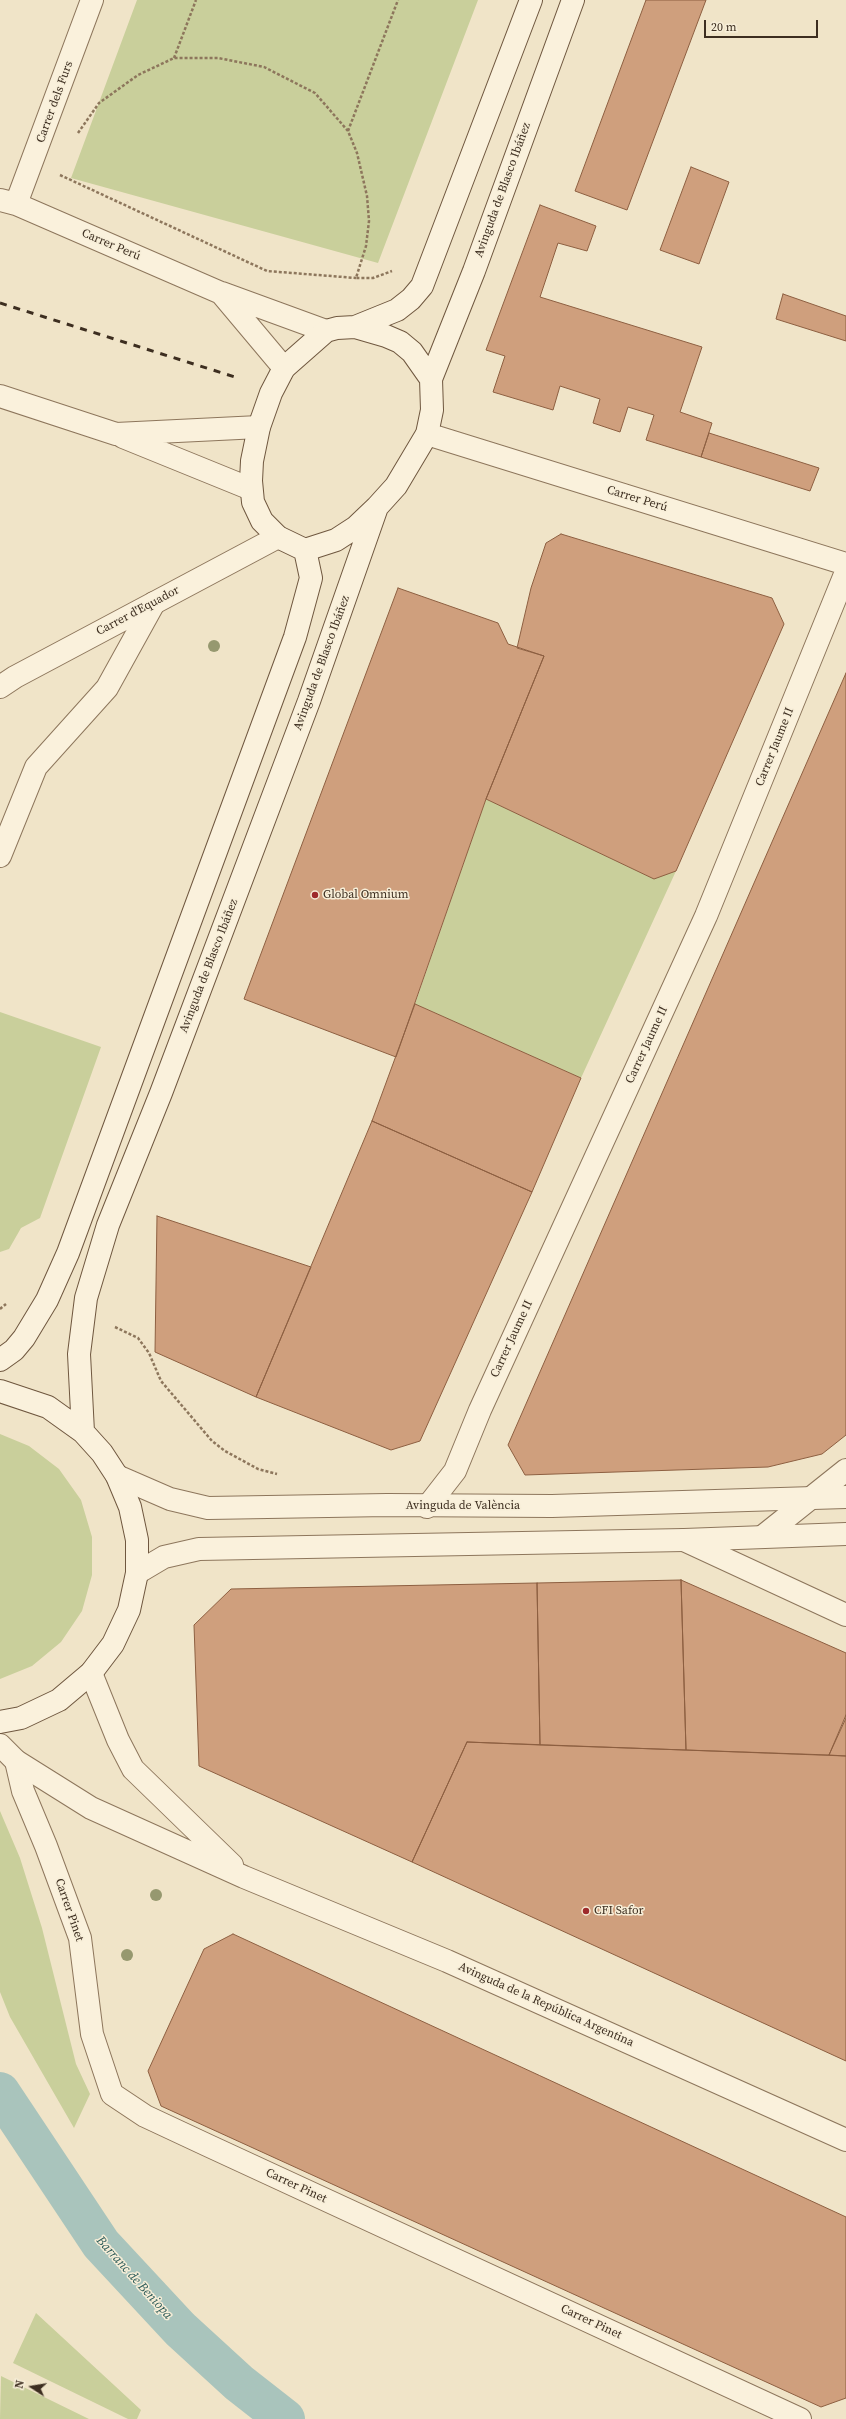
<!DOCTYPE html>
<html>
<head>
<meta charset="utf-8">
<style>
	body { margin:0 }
	#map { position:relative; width:846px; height:2419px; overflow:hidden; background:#f0e4c8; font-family:"Source Serif 4",serif }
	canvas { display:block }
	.north { position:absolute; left:12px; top:2367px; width:40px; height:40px; -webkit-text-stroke:3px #f7eed8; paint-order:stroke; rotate:282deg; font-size:11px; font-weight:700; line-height:16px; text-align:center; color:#3d2e20 }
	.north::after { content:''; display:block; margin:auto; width:14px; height:18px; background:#3d2e20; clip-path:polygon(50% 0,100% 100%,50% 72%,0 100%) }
	.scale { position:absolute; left:704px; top:20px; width:114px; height:18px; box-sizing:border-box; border:2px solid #3d2e20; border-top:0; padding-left:5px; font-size:12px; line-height:14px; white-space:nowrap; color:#3d2e20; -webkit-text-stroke:3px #f7eed8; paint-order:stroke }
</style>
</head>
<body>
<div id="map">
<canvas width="846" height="2419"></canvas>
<div class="north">N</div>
<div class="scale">20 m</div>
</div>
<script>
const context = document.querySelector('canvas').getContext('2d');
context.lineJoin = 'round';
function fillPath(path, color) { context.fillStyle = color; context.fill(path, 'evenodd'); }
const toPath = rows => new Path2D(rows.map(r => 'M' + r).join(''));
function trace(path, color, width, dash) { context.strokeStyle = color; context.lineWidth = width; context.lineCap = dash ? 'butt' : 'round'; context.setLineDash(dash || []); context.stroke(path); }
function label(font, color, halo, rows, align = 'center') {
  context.font = font + ' "Source Serif 4",serif'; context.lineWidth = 3; context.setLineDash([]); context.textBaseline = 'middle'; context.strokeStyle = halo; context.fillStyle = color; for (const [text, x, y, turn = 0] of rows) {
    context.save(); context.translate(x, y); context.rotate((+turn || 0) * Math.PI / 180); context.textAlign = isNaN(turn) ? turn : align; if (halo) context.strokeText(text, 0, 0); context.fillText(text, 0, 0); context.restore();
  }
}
fillPath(toPath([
	[137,0,478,0,378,263,71,178],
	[486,799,646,875,676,871,581,1078,415,1004],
	[0,1012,101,1047,40,1218,21,1228,9,1249,0,1252],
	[0,1434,29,1446,59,1469,81,1500,92,1537,92,1575,82,1611,61,1642,32,1666,0,1679],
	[0,1811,20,1858,42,1928,76,2064,90,2094,74,2128,10,2017,0,1992],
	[36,2313,141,2410,137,2419,128,2419,13,2363],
	[1,2376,89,2419,0,2419]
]), '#c9cf9b');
trace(toPath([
	[0,2092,101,2244,180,2329,239,2383,285,2419]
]), '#a9c4bc', 40);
const building = toPath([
	[646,0,706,0,627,210,575,191,646,0],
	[691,167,729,182,699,264,660,250,691,167],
	[540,205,596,226,587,251,558,243,540,297,702,347,680,412,712,423,701,457,646,440,654,415,628,407,620,432,593,423,600,399,560,386,553,410,493,392,505,356,486,350,540,205],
	[783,294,846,316,846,341,776,319,783,294],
	[709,433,819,468,810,491,701,457,709,433],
	[561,534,772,598,784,624,676,871,654,879,486,799,544,656,517,648,531,588,546,543,561,534],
	[398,588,498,623,508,644,544,656,486,799,396,1057,244,999,398,588],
	[846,673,846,1435,822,1454,768,1467,525,1475,508,1445,846,673],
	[415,1004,581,1078,532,1192,372,1121,415,1004],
	[372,1121,532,1192,420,1441,391,1450,256,1397,372,1121],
	[157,1216,311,1267,256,1397,155,1352,157,1216],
	[681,1580,846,1653,846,1718,829,1755,686,1750,681,1580],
	[681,1580,686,1750,540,1745,537,1583,681,1580],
	[537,1583,540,1745,467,1742,412,1862,199,1766,194,1625,231,1589,537,1583],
	[846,1715,846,1756,829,1755,846,1715],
	[467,1742,846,1756,846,2061,412,1862,467,1742],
	[233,1934,846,2217,846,2398,821,2407,161,2106,148,2071,204,1949,233,1934]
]);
fillPath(building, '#cf9f7d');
trace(building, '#8d5f41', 1);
const service = toPath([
	[0,856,36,767,107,688,154,603]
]);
const minor = toPath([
	[0,200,16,204,221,293,284,368],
	[16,204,92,0],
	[222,293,326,331],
	[0,396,116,434,259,427],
	[427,434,846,564],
	[123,437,251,489],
	[0,687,15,677,278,537],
	[427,1507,455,1471,480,1410,706,916,846,572],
	[762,1537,846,1470],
	[684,1540,846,1615],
	[16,1761,23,1791,46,1846,80,1938,92,2034,112,2094,145,2116,207,2145,800,2419]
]);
const tertiary = toPath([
	[117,1476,170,1499,208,1508,387,1505,552,1506,846,1497],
	[137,1573,164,1557,199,1549,684,1540,846,1534],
	[91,1673,118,1740,133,1769,232,1865],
	[0,1745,16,1761,91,1808,244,1877,447,1961,846,2140]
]);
const secondary = toPath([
	[355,327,397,310,411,299,422,286,531,0],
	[431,379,474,271,573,0],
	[0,1360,14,1350,24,1338,47,1300,68,1253,295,637,311,578,305,550],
	[0,1391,48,1407,83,1432,102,1453,117,1476,130,1507,137,1540,137,1573,129,1610,113,1644,91,1673,59,1700,21,1718,0,1722],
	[83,1432,79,1354,86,1298,108,1225,161,1093,309,701,377,507,396,486,427,434,432,410,431,379,412,352,400,342,386,336,355,327,337,328,326,331,284,368,271,393,259,427,252,461,251,481,253,502,262,521,278,537,305,550,336,540,356,527,377,507]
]);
trace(service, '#8d765c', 24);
trace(minor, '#8d765c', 24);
trace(tertiary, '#8d765c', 24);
trace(secondary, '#6f573f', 24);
trace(toPath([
	[174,58,196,0],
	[348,131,398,0],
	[78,133,99,103,138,75,174,58,218,58,264,67,315,93,348,131,357,153,367,196,369,221,366,246,356,278,373,278,392,271],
	[60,175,267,271,356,278],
	[0,1309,6,1304],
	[115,1327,138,1338,149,1353,161,1381,212,1441,225,1451,258,1469,277,1474]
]), '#8d765c', 2.5, [3, 2]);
trace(service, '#faf1dc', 22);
trace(minor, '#faf1dc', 22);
trace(tertiary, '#faf1dc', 22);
trace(secondary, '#faf1dc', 22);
trace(toPath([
	[0,303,235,377]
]), '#3d2e20', 3, [7, 7]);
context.fillStyle = '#96986f';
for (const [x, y] of [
	[214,646],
	[156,1895],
	[127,1955]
]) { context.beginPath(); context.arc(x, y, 6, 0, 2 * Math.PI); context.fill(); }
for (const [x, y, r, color] of [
	[315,895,4,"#9e2a2b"],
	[586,1911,4,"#9e2a2b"]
]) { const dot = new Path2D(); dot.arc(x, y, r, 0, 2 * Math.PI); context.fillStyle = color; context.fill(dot); trace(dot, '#f7eed8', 1.5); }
label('12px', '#3d2e20', '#f7eed8', [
	["Carrer dels Furs",55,102,-70],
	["Avinguda de Blasco Ibáñez",503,190,-70],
	["Carrer Perú",111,245,23],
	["Carrer Perú",637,499,17],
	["Carrer d'Equador",138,611,-28],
	["Avinguda de Blasco Ibáñez",322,663,-70],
	["Carrer Jaume II",775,747,-68],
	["Avinguda de Blasco Ibáñez",209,966,-69],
	["Carrer Jaume II",647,1045,-65],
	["Carrer Jaume II",512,1339,-65],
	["Avinguda de València",463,1506],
	["Carrer Pinet",69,1910,71],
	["Avinguda de la República Argentina",546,2005,24],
	["Carrer Pinet",296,2186,25],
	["Carrer Pinet",591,2322,25]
]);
label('12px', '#3d2e20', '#f7eed8', [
	["Global Omnium",323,895],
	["CFI Safor",594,1911]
], 'left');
label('italic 13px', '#2f5d5a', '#f7eed8', [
	["Barranc de Beniopa",134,2278,48]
]);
</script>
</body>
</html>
